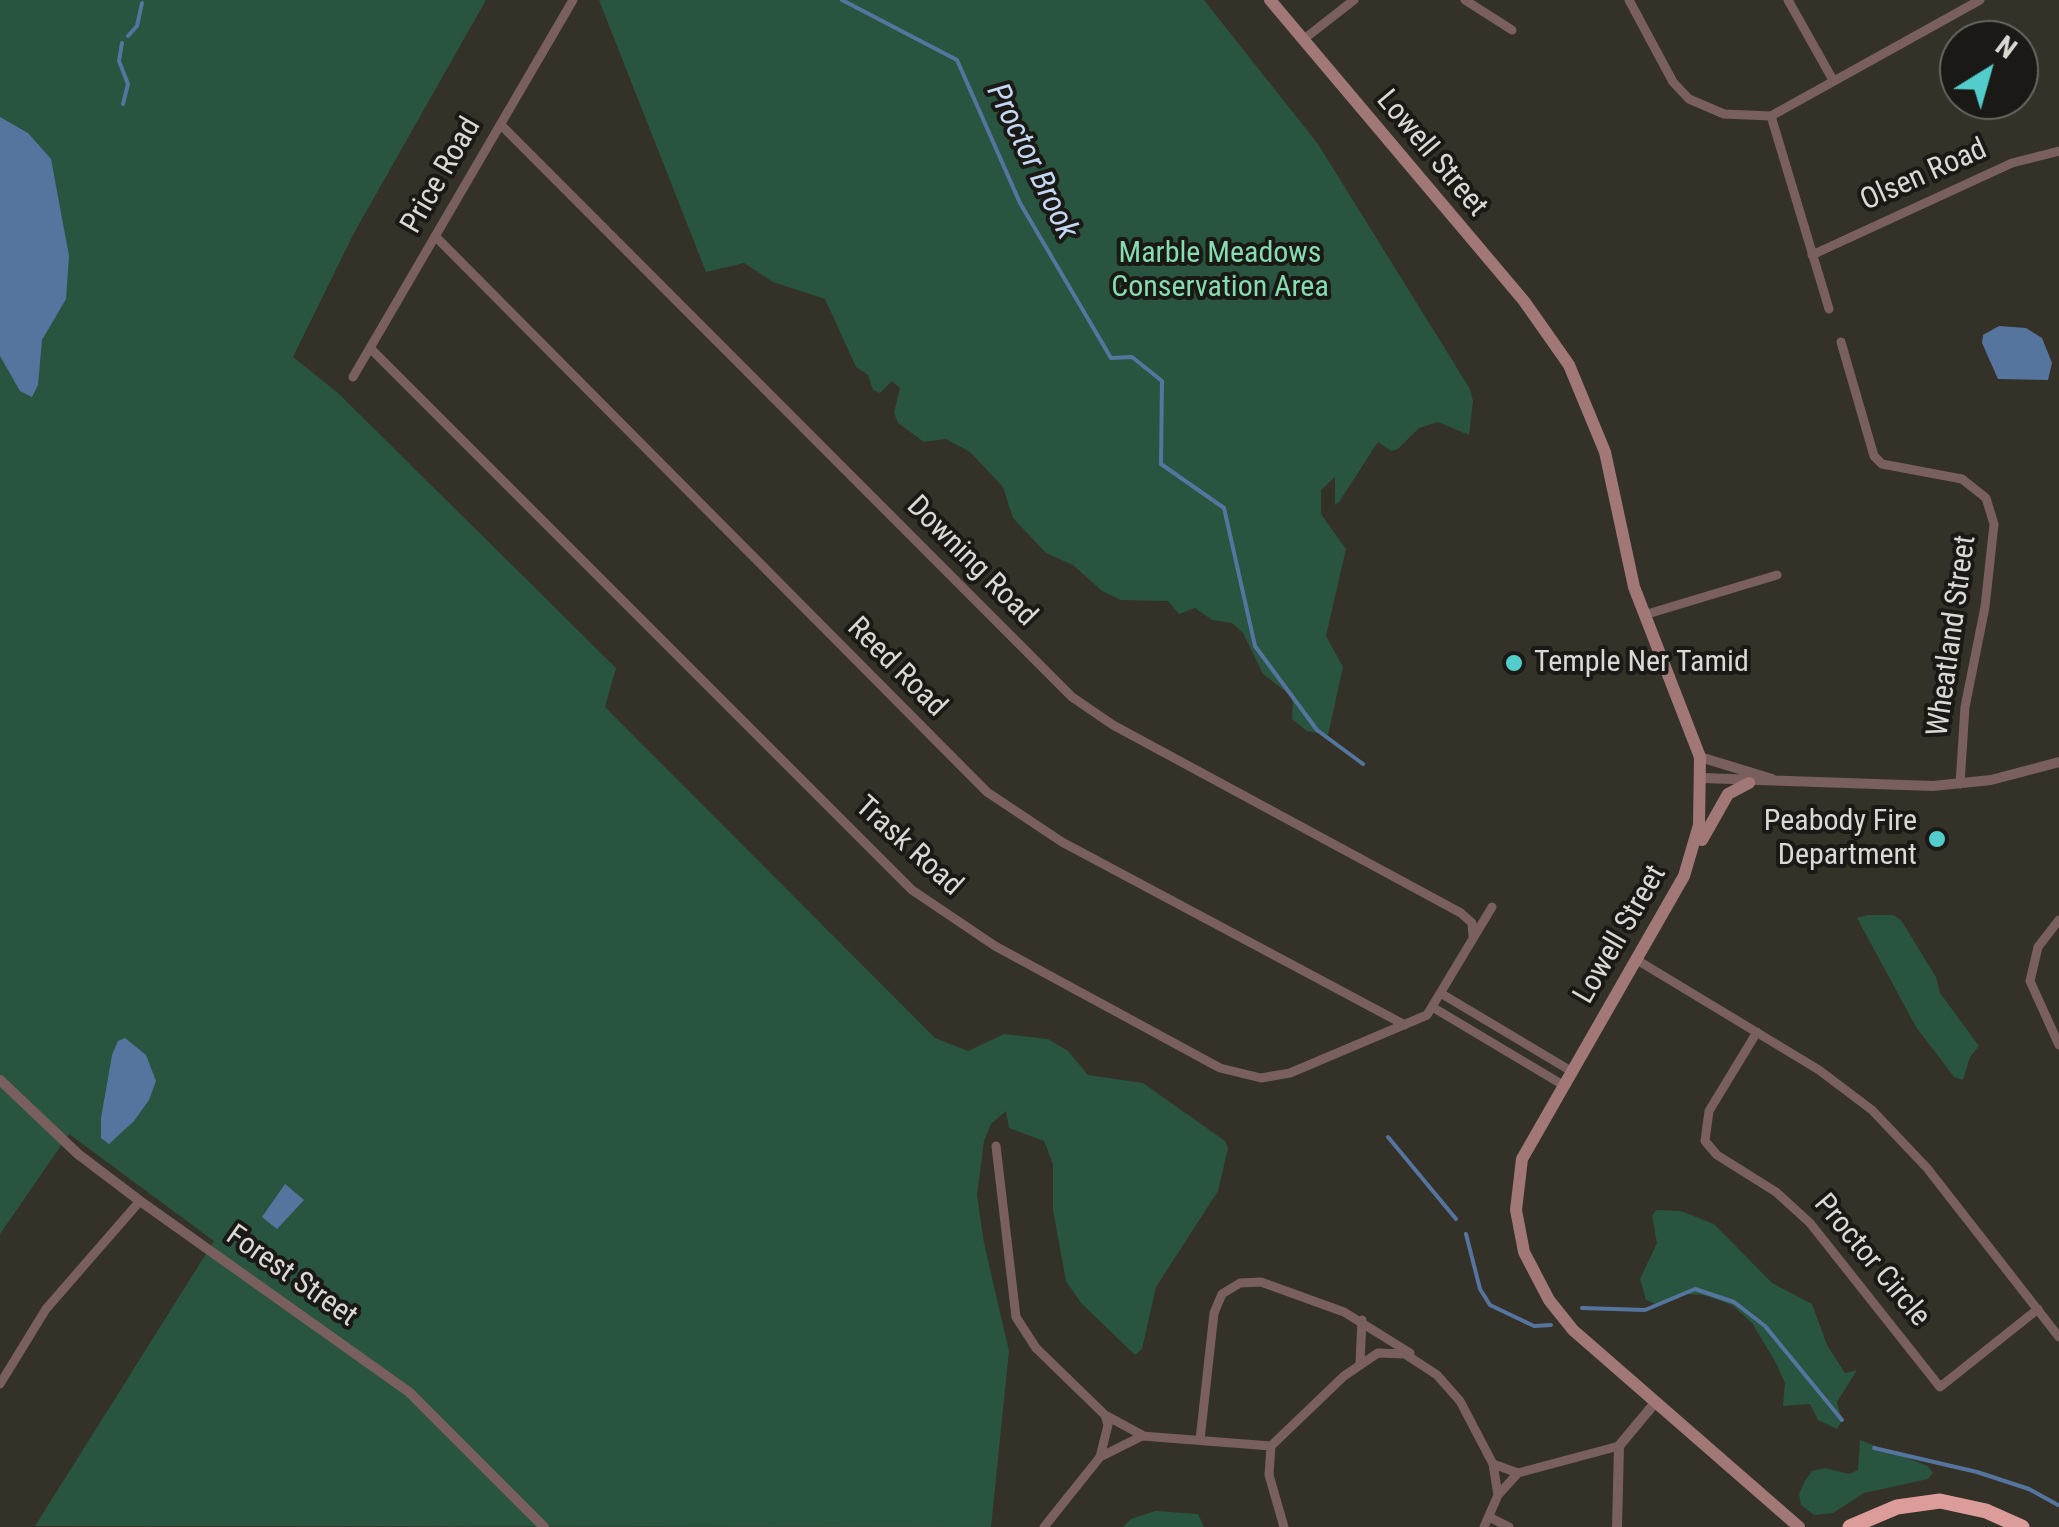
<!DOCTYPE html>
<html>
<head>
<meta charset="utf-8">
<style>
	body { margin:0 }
	#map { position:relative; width:2059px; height:1527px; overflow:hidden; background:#343128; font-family:"Roboto Condensed",sans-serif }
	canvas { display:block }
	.north { position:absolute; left:1939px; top:20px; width:100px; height:100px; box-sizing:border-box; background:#1a1915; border:2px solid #676661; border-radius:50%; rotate:37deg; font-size:28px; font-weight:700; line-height:40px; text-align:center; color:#dbd9d4 }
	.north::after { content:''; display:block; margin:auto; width:35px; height:45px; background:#52cdcc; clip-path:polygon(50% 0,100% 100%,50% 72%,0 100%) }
</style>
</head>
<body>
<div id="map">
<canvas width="2059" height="1527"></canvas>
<div class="north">N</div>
</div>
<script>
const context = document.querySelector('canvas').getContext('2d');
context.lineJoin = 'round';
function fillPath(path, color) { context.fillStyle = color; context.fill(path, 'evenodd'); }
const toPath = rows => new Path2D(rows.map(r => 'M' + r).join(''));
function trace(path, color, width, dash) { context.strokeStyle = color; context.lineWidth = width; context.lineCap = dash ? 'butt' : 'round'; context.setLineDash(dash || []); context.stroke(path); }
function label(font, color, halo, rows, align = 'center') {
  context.font = font + ' "Roboto Condensed",sans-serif'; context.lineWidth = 8; context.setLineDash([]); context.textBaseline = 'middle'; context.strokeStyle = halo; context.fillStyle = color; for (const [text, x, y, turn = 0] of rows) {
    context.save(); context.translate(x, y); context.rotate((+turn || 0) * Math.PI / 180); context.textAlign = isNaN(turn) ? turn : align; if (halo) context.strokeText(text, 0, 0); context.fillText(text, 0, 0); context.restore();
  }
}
fillPath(toPath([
	[0,0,486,0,354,233,293,357,338,393,616,668,605,707,935,1038,968,1051,1004,1034,1048,1039,1068,1051,1088,1075,1143,1083,1225,1141,1228,1148,1218,1191,1156,1287,1142,1349,1135,1355,1081,1303,1066,1281,1053,1210,1053,1164,1044,1141,1009,1128,1006,1111,991,1124,984,1141,977,1195,984,1243,1009,1351,991,1527,35,1526,214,1241,69,1134,0,1234],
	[599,0,1204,0,1318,144,1470,389,1473,401,1469,435,1438,422,1419,428,1398,449,1391,451,1378,442,1339,502,1335,505,1335,477,1321,490,1321,514,1346,549,1326,636,1343,667,1328,735,1307,731,1292,719,1293,697,1263,674,1243,633,1232,623,1212,620,1195,608,1179,614,1168,601,1121,600,1102,591,1073,565,1046,553,1013,518,1003,487,970,452,946,439,924,442,898,423,894,413,900,388,892,381,880,393,873,390,868,375,856,367,825,299,773,282,744,263,706,272],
	[1867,915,1893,915,1901,920,1936,977,1940,993,1979,1046,1970,1057,1963,1080,1954,1077,1916,1027,1857,918],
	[1656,1210,1681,1211,1714,1224,1772,1283,1812,1304,1827,1345,1845,1373,1857,1370,1837,1402,1842,1421,1837,1429,1818,1420,1810,1404,1783,1406,1785,1383,1776,1363,1752,1323,1732,1305,1703,1295,1686,1294,1658,1305,1646,1300,1640,1279,1657,1243,1652,1216],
	[1860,1440,1928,1466,1933,1473,1928,1479,1864,1493,1833,1513,1814,1515,1801,1505,1799,1494,1805,1481,1812,1471,1825,1468,1849,1474,1858,1470],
	[1155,1511,1198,1514,1204,1527,1123,1527,1131,1519]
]), '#29543f');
fillPath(toPath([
	[0,117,28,133,51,159,69,256,66,299,42,340,38,385,32,397,20,391,0,356],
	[1999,326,2026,328,2042,338,2052,363,2048,380,1998,379,1982,343,1983,335],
	[125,1038,146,1055,156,1081,149,1100,134,1121,109,1144,101,1138,101,1118,112,1055,118,1041],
	[285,1184,304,1200,277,1229,262,1217]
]), '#55759f');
trace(toPath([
	[842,0,957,60,1020,203,1111,358,1132,357,1162,381,1161,464,1224,508,1255,646,1317,730,1363,764],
	[128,36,137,26,142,3],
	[122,43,119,61,128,84,123,104],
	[1388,1137,1456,1219],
	[1466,1234,1480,1289,1490,1305,1534,1326,1551,1325],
	[1582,1308,1645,1310,1695,1289,1734,1302,1765,1326,1842,1420],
	[1874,1448,1977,1472,2029,1489,2058,1505]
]), '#55759f', 4);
trace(toPath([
	[1465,0,1512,30],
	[1629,0,1673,82,1689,99,1724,114,1771,116],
	[1788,0,1833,80],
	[1304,39,1354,0],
	[1771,116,1980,0],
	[1771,116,1829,309],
	[501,125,1072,697,1113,725,1461,913,1472,923,1473,936],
	[435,236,987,792,1062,842,1405,1025],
	[1812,255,2012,163,2059,151],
	[1841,342,1874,456,1882,464,1962,479,1986,498,1994,524,1985,607,1965,707,1960,784],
	[370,348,912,890,995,946,1220,1068,1261,1078,1290,1073,1427,1015,1492,907],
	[353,377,573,0],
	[1644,615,1777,575],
	[2059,920,2038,947,2030,981,2059,1045],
	[1637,960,1819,1070,1872,1110,1927,1168,2059,1337],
	[1442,994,1571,1071],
	[1434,1008,1563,1085],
	[1757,1032,1709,1111,1705,1141,1717,1155,1776,1192,1810,1223,1940,1387,2038,1309],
	[996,1146,1016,1317,1036,1348,1105,1415,1108,1425,1100,1457,1044,1527],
	[1360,1363,1362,1320],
	[0,1384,46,1309,140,1201],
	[1105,1415,1142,1435],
	[1200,1440,1214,1313,1222,1294,1240,1283,1261,1282,1344,1312,1410,1353],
	[1100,1457,1142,1436,1271,1446],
	[1493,1464,1498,1495],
	[1489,1517,1509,1527],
	[1284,1527,1269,1475,1271,1446,1344,1376,1378,1353,1405,1354,1437,1375,1460,1401,1493,1464,1518,1473],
	[1484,1527,1498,1495,1518,1473,1619,1446]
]), '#795f5e', 9);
trace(toPath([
	[1700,757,1772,779],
	[1702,778,1933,786,1991,780,2059,762],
	[0,1080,78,1154,140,1201,409,1392,544,1527],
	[1617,1527,1619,1446,1654,1404]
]), '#795f5e', 10);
trace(toPath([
	[1270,0,1524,301,1569,365,1605,452,1634,587,1700,757,1699,825,1684,876,1522,1159,1516,1210,1524,1252,1549,1300,1573,1330,1799,1527],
	[1702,840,1728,794,1749,783]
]), '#a17876', 12);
trace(toPath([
	[1850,1527,1897,1507,1940,1501,1986,1511,2022,1527]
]), '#dc9d9a', 15);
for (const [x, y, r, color] of [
	[1514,663,10,"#52cdcc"],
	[1937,839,10,"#52cdcc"]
]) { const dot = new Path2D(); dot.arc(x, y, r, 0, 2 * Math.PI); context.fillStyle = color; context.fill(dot); trace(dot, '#1a1915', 4); }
label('30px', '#dbd9d4', '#1a1915', [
	["Lowell Street",1431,154,50],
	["Price Road",442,176,-60],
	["Olsen Road",1924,176,-24],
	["Downing Road",971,562,45],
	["Wheatland Street",1953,636,-82],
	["Reed Road",896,668,45],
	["Trask Road",908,847,42],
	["Lowell Street",1621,935,-60],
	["Proctor Circle",1871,1261,50],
	["Forest Street",291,1277,35]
]);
label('30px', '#85ddb1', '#1a1915', [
	["Marble Meadows",1220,254],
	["Conservation Area",1220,288]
]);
label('30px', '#dbd9d4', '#1a1915', [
	["Temple Ner Tamid",1534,663],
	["Peabody Fire",1917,822,"right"],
	["Department",1917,856,"right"]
], 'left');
label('italic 32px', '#c5d8f3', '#1a1915', [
	["Proctor Brook",1031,162,64]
]);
</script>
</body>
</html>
